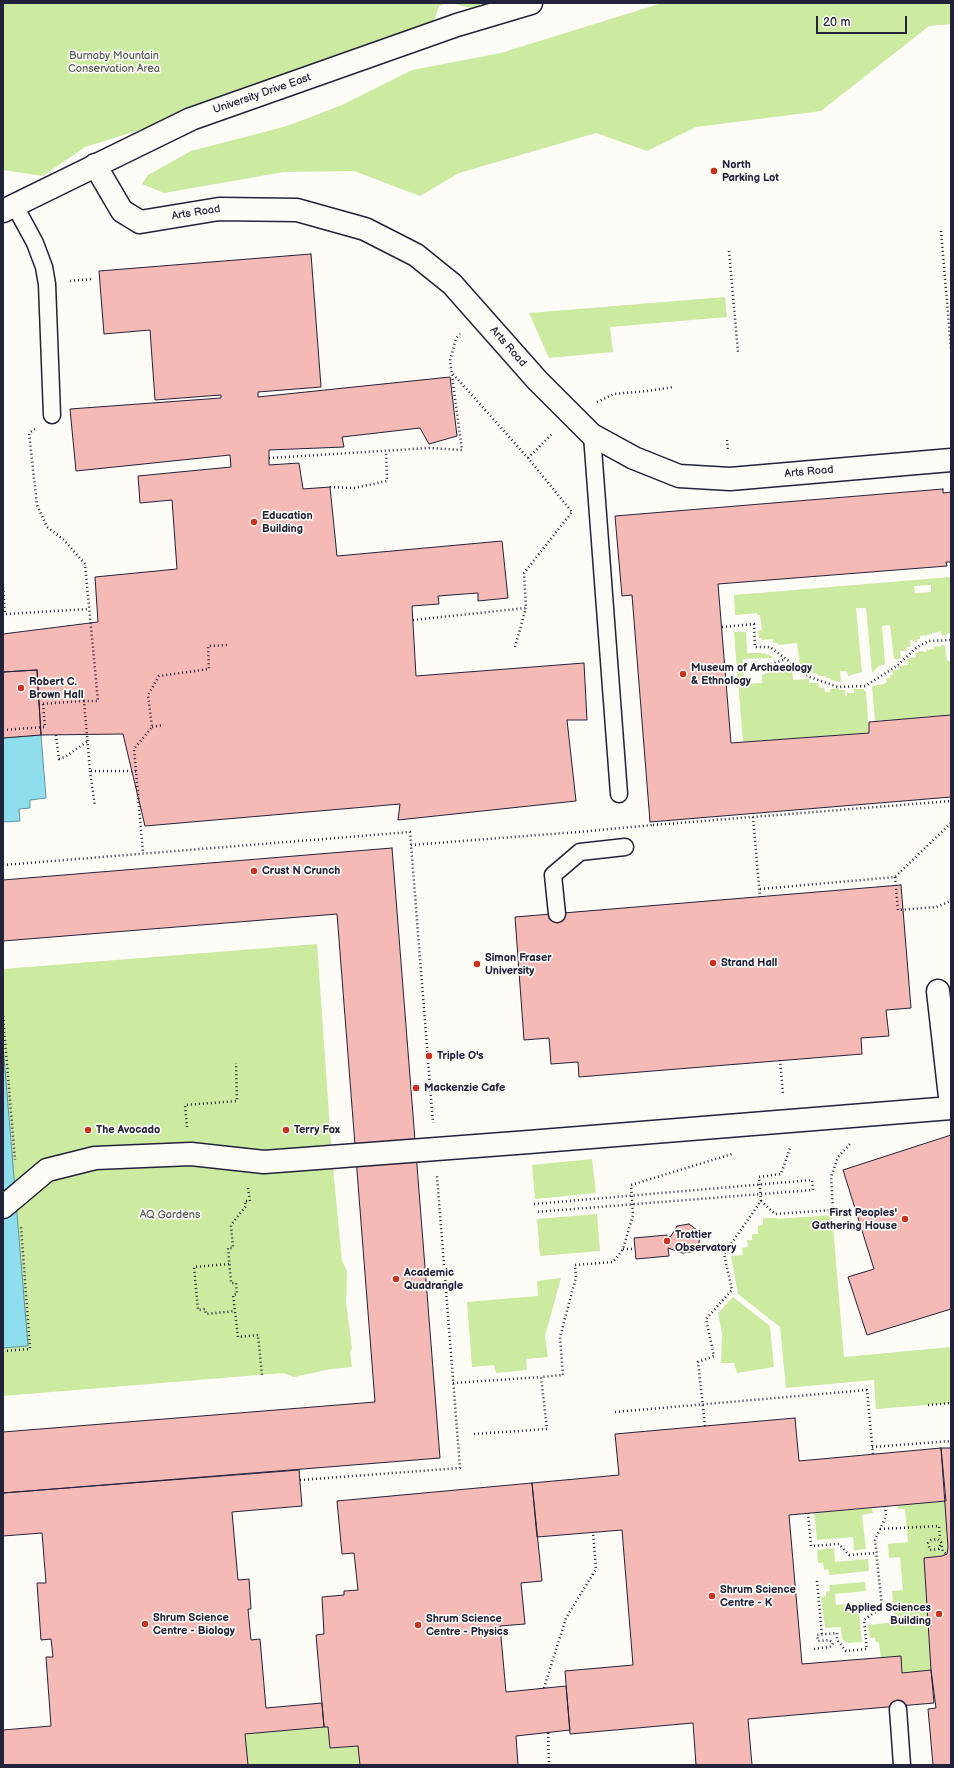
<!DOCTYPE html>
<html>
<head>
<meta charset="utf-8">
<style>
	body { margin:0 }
	#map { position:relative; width:954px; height:1768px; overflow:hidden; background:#fdfcf7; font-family:"Balsamiq Sans",sans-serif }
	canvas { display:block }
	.frame { position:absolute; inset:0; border:4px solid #22223b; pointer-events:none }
	.scale { position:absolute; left:816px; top:16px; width:91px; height:18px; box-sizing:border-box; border:2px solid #22223b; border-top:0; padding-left:5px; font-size:12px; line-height:14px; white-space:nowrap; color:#22223b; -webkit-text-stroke:3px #fdfcf7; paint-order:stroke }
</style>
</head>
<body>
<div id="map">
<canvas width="954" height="1768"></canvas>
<div class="frame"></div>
<div class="scale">20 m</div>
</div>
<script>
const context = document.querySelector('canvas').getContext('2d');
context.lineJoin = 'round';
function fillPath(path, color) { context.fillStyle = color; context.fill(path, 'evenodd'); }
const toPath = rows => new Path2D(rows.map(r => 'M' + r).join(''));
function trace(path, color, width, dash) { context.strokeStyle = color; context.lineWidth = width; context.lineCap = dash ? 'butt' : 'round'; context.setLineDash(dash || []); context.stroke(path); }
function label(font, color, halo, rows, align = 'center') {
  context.font = font + ' "Balsamiq Sans",sans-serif'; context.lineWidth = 3.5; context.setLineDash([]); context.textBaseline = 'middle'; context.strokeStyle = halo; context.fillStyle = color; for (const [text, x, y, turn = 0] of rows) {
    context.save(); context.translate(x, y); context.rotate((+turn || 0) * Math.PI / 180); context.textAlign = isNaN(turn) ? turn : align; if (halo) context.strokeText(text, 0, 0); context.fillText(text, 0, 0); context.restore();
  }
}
fillPath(toPath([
	[3,3,447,3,439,6,427,41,85,147,43,176,3,170],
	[452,3,500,3,485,12],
	[662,3,951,3,951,24,929,26,821,111,696,127,647,151,596,133,459,173,420,196,354,171,284,172,164,193,142,184,148,175,191,151,287,126,342,105,412,70,501,53],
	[725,297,727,317,610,327,613,352,549,358,529,313],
	[951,577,951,633,947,633,947,635,942,636,941,631,935,633,932,632,932,634,927,635,925,637,925,635,920,636,920,639,917,639,917,642,915,642,914,640,910,640,911,647,906,647,907,651,900,651,901,659,894,659,890,625,882,626,885,664,879,666,872,673,866,608,856,608,862,672,848,676,847,671,840,671,841,682,831,680,830,678,826,678,826,676,819,676,818,674,812,673,811,670,808,670,807,668,803,669,803,665,800,665,797,643,778,645,778,643,773,643,773,639,762,640,762,638,759,638,758,631,762,630,760,615,757,615,757,613,735,615,734,595],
	[931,585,931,592,915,593,914,586],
	[734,632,746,632,747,653,762,653,772,656,772,658,743,659,744,684,762,683,762,675,773,671,773,667,782,668,782,671,785,671,788,666,792,666,793,680,809,679,809,683,818,683,819,688,824,687,825,692,830,692,830,689,839,688,839,690,845,690,845,696,847,696,847,693,854,693,854,689,864,689,864,691,866,691,869,733,743,742],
	[941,644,945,646,947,661,951,661,951,715,875,721,872,686,884,684,887,682,886,679,890,678,890,675,893,675,892,671,900,669,900,666,908,665,907,659,916,657,915,653,919,653,919,651,927,652,926,648,928,650,934,649,934,646,941,647],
	[317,944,332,1157,342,1261,347,1271,346,1302,352,1349,350,1351,352,1367,331,1369,294,1377,283,1373,3,1396,3,969],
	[592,1159,596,1193,535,1199,532,1165],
	[597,1214,600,1251,540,1256,537,1219],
	[832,1215,844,1357,951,1347,951,1403,876,1409,874,1380,786,1388,780,1327,738,1294,731,1256,743,1255,742,1248,748,1247,747,1240,752,1240,752,1234,758,1234,758,1226,763,1225,763,1218,777,1218,777,1219],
	[561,1278,545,1336,548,1357,526,1359,527,1370,496,1373,494,1365,472,1367,467,1302,538,1296,537,1281],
	[733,1297,770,1326,774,1367,737,1373,734,1363,721,1363,722,1333,718,1313],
	[946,1501,948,1547,947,1554,942,1556,924,1558,931,1670,902,1673,901,1656,881,1658,879,1643,875,1641,875,1638,870,1638,868,1625,895,1622,892,1591,903,1590,900,1557,889,1558,888,1544,908,1542,905,1509,898,1509,898,1505],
	[872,1508,873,1513,862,1515,866,1549,854,1550,853,1537,817,1540,814,1513],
	[834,1548,835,1562,868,1559,869,1571,829,1575,828,1569,824,1570,823,1563,818,1563,817,1550],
	[865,1582,866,1591,835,1594,836,1605,858,1603,862,1642,848,1643,842,1639,841,1627,825,1628,821,1597,826,1596,826,1592,830,1591,829,1585],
	[328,1727,330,1748,358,1746,360,1765,248,1765,245,1734]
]), '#cdeaa1');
const water = toPath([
	[41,735,46,798,30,800,30,808,19,809,20,821,3,822,3,738,41,735],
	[3,1045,28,1346,3,1348,3,1045]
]);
fillPath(water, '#8fdeed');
trace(water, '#6393a6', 1);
const building = toPath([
	[311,254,321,387,258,392,258,397,450,377,457,436,429,444,420,428,342,437,344,447,269,450,269,465,299,463,303,489,330,487,337,556,502,541,508,598,478,601,478,593,438,596,439,604,412,606,416,676,584,663,587,720,567,720,576,801,398,820,400,804,145,826,123,734,41,735,37,670,3,672,3,634,98,622,95,577,177,569,172,500,140,503,138,476,231,467,230,455,76,471,70,409,221,398,221,395,155,400,150,330,104,334,99,271,311,254],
	[943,489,943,493,951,492,951,562,946,562,947,566,718,584,731,743,869,733,869,722,951,715,951,797,650,822,632,595,622,596,615,516,943,489],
	[37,670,41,735,3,738,3,672,37,670],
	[392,848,440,1458,3,1493,3,1432,375,1402,337,914,3,941,3,880,392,848],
	[901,885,911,1008,886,1010,889,1036,861,1038,862,1054,579,1077,578,1062,551,1064,549,1038,524,1040,515,917,901,885],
	[951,1135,951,1309,867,1335,848,1277,874,1269,843,1170,951,1135],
	[689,1224,697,1230,700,1236,699,1243,695,1250,691,1252,682,1253,668,1248,669,1256,636,1259,634,1238,667,1235,667,1238,671,1236,677,1226,689,1224],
	[795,1418,799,1461,941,1448,946,1501,789,1515,802,1664,901,1656,902,1673,931,1670,934,1703,748,1719,752,1765,696,1765,693,1723,570,1734,565,1671,633,1665,622,1530,537,1537,532,1483,619,1475,615,1434,795,1418],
	[941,1448,951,1448,951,1765,933,1765,928,1709,936,1708,931,1670,924,1558,942,1556,947,1554,948,1547,941,1448],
	[299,1470,302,1506,232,1512,238,1580,249,1579,251,1609,248,1609,251,1640,260,1639,266,1708,322,1703,324,1727,245,1734,248,1765,3,1765,3,1730,51,1726,46,1657,53,1657,51,1639,41,1640,37,1583,46,1583,42,1533,3,1536,3,1493,299,1470],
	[532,1483,542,1581,521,1583,525,1624,500,1626,506,1692,566,1686,570,1730,516,1736,518,1765,360,1765,358,1746,330,1748,328,1727,324,1727,316,1635,324,1634,322,1597,344,1595,344,1591,358,1590,354,1553,342,1554,337,1501,532,1483]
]);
fillPath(building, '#f5b9b6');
trace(building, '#22223b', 1);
const lane = toPath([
	[15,206,35,243,44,267,47,284,52,415],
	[592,435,619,794],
	[557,914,553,875,580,852,625,847],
	[898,1709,902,1765]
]);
const street = toPath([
	[95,165,122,211,140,222,219,209,297,210,365,229,416,255,452,284,537,380,592,435,634,458,679,476,730,479,951,460],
	[938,991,951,1106],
	[3,1207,47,1170,95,1158,191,1154,264,1162,529,1142,951,1108]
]);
const secondary = toPath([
	[3,211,191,119,457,25,531,3]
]);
trace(lane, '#22223b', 19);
trace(street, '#22223b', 25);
trace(secondary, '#22223b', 25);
trace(toPath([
	[941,231,951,349],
	[729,251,738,352],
	[70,281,91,279],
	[453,374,528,458,572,512],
	[597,402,614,394,647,391,674,387],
	[35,429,29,433,37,505,47,527,64,540,85,564,98,701,84,701,90,771,136,771,143,853],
	[727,440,728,451],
	[269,458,430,448,462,450,450,361,456,338,460,334],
	[528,458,553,433],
	[330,487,354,488,387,481,386,451],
	[3,587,5,614,89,609],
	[413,620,526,608,524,573,572,512],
	[722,627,754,624,755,647,770,647,810,677,838,687,865,686,897,666,917,647,929,641,951,640],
	[515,647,526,608],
	[752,671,786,659],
	[39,704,84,701],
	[152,727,162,725],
	[3,730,45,727,43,704],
	[56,735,59,759,65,757,88,741],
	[90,771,95,806],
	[136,771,134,749,152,727,148,695,159,676,209,669,208,646,227,645],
	[753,817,760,897],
	[653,825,951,801],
	[411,845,564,833],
	[3,865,410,832,433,1123],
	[895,877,898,910,936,907,951,901],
	[760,889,895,877,951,823],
	[3,1016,15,1160],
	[780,1060,783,1094],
	[187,1127,185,1105,237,1101,236,1063],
	[248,1188,250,1201,245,1201,246,1206,231,1225,233,1248,228,1248,231,1283,236,1283,237,1294,233,1295,238,1337,258,1335,262,1375],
	[761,1201,775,1214,833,1210,831,1177,838,1157,851,1143],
	[534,1204,812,1180,813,1190,535,1212],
	[623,1249,635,1249],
	[229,1264,194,1267,198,1310,205,1309,206,1314,235,1311],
	[3,1351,30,1349,21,1227],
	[453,1383,541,1377],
	[928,1405,951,1403],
	[615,1412,867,1390,873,1454],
	[705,1426,698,1362,714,1356,706,1319,732,1290,724,1254,761,1201,759,1177,781,1174,790,1148],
	[474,1434,547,1429,541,1377,563,1375,560,1337,576,1277,575,1265,613,1262,623,1249,633,1215,631,1185,732,1154],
	[872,1447,951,1441],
	[300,1480,460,1468,437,1176],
	[808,1513,811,1546,839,1544,849,1555,876,1553],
	[880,1529,939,1526,940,1537],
	[940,1545,939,1549,930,1550,928,1543,931,1540,938,1539,941,1542,943,1552,947,1554],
	[817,1581,822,1635],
	[814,1649,829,1647,832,1646,833,1643,829,1640,818,1641,817,1635,837,1633,837,1640,846,1651,867,1649,864,1620,882,1607,875,1540,886,1516,885,1506],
	[544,1688,566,1618,596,1569,593,1532],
	[548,1733,549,1765]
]), '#22223b', 2.5, [1, 3]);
trace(lane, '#fdfcf7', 16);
trace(street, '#fdfcf7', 22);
trace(secondary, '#fdfcf7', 22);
trace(toPath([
	[567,833,653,825]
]), '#22223b', 2.5, [1, 3]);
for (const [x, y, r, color] of [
	[714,171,4,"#c8321e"],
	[254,522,4,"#c8321e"],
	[683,674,4,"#c8321e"],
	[21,688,4,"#c8321e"],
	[254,871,4,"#c8321e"],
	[713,963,4,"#c8321e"],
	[477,964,4,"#c8321e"],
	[429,1056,4,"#c8321e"],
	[416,1088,4,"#c8321e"],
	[88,1130,4,"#c8321e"],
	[286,1130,4,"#c8321e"],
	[905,1219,4,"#c8321e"],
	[667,1241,4,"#c8321e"],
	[396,1279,4,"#c8321e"],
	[712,1596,4,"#c8321e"],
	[939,1614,4,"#c8321e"],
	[145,1624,4,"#c8321e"],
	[418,1625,4,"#c8321e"]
]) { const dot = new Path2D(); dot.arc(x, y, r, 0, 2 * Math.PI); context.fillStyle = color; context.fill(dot); trace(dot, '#fdfcf7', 1.5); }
label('11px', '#555e5a', '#fdfcf7', [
	["Burnaby Mountain",114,56],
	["Conservation Area",114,69],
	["AQ Gardens",170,1215]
]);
label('11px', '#22223b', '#fdfcf7', [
	["University Drive East",262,94,-19],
	["Arts Road",196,213,-9],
	["Arts Road",508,347,49],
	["Arts Road",809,472,-5]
]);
label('bold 11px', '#22223b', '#fdfcf7', [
	["North",722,165],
	["Parking Lot",722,178],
	["Education",262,516],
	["Building",262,529],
	["Museum of Archaeology",691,668],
	["& Ethnology",691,681],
	["Robert C.",29,682],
	["Brown Hall",29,695],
	["Crust N Crunch",262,871],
	["Simon Fraser",485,958],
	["University",485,971],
	["Strand Hall",721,963],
	["Triple O's",437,1056],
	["Mackenzie Cafe",424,1088],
	["The Avocado",96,1130],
	["Terry Fox",294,1130],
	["First Peoples'",897,1213,"right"],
	["Gathering House",897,1226,"right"],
	["Trottier",675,1235],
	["Observatory",675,1248],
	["Academic",404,1273],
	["Quadrangle",404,1286],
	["Shrum Science",720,1590],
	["Centre - K",720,1603],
	["Applied Sciences",931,1608,"right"],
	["Building",931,1621,"right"],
	["Shrum Science",153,1618],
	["Centre - Biology",153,1631],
	["Shrum Science",426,1619],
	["Centre - Physics",426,1632]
], 'left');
</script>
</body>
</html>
